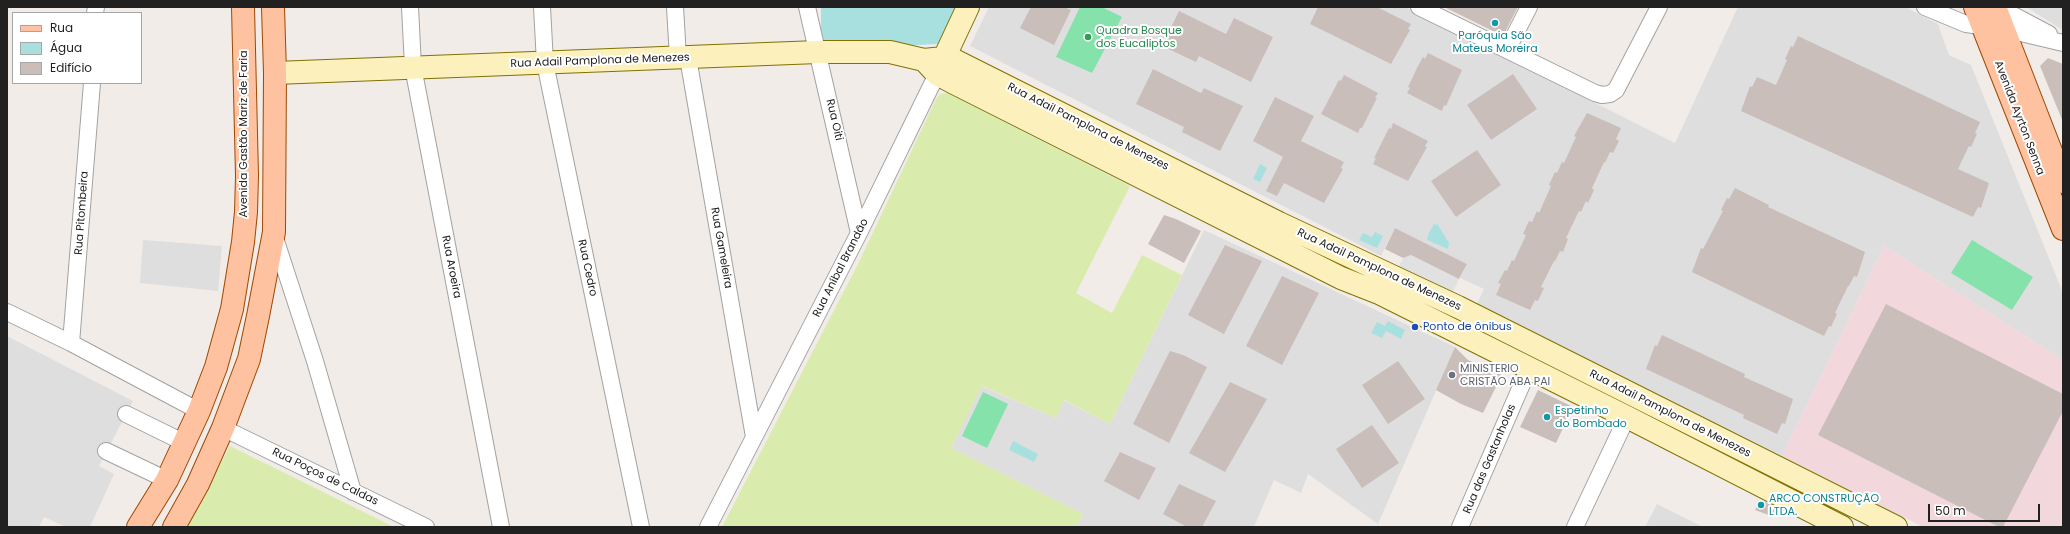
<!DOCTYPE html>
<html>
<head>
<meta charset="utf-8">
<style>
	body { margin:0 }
	#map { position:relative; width:2070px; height:534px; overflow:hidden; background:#f2ece8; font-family:Poppins,sans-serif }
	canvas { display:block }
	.frame { position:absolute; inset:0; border:8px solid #212121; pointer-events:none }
	.legend { position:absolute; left:12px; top:12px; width:130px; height:72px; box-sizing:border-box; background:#fff; border:1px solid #a6a6a6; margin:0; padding:5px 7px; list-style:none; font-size:12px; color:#212121 }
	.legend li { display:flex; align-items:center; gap:8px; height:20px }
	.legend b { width:20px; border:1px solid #a6a6a6 }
	.scale { position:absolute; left:1928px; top:504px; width:112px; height:18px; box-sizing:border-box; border:2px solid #212121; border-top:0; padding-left:5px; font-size:12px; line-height:14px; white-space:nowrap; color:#212121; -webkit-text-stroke:3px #fff; paint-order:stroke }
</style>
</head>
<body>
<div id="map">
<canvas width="2070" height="534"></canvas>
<div class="frame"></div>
<ul class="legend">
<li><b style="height:5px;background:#fec2a0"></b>Rua</li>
<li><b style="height:11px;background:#a8e0e0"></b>Água</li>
<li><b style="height:11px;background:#cabebb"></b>Edifício</li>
</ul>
<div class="scale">50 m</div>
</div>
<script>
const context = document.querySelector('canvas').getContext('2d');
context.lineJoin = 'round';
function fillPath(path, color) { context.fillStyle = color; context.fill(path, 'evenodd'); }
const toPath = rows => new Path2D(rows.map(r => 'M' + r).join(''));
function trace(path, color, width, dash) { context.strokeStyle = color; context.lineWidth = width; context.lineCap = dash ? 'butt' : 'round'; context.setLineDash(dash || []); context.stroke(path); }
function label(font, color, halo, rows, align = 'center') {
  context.font = font + ' Poppins,sans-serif'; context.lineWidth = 4; context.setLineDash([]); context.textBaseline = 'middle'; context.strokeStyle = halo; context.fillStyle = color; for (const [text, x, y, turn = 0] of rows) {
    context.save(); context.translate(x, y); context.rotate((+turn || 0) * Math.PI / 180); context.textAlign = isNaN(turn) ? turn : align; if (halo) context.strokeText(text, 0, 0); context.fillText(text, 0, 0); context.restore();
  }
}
fillPath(toPath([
	[989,7,1405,7,1675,143,1738,7,1905,7,1938,24,1949,55,1971,65,2063,293,2063,360,1884,246,1782,456,1477,304,1484,289,1460,278,1467,264,1395,228,1381,256,970,46],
	[2026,7,2063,7,2063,30],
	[1204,230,1455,347,1378,524,1308,474,1301,493,1274,480,1254,527,1078,527,1077,526,1083,514,951,448,981,386,1056,418,1063,400,1110,424],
	[143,240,222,246,218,291,140,283],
	[7,336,133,401,99,466,114,474,90,527,66,527,44,517,39,527,7,527],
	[1657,504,1703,527,1645,527]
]), '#dfdedf');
fillPath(toPath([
	[1884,246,2063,360,2063,527,1923,527,1782,456]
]), '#f2d7dc');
fillPath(toPath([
	[947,93,1130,186,1076,293,1112,313,1142,255,1182,275,1110,424,1064,400,1056,418,982,386,951,448,1083,514,1077,526,1078,527,722,527,859,262,936,99,940,94],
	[230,446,394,527,187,527]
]), '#daecad');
fillPath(toPath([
	[1080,7,1102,7,1122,17,1092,73,1056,57],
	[1972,240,2033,277,2012,310,1951,273],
	[983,392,1008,404,987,448,962,436]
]), '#85e2aa');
fillPath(toPath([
	[1411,255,1459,279,1452,294,1398,268,1403,258]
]), '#e1e1e1');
fillPath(toPath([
	[821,7,958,7,940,44,821,49],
	[1260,164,1267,168,1260,182,1253,179],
	[1434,224,1438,225,1449,243,1448,249,1427,240,1428,235],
	[1375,232,1383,236,1377,248,1359,240,1363,233,1372,237],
	[1388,321,1405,330,1401,339,1386,331,1382,338,1371,333,1377,322,1385,326],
	[1013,441,1038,454,1034,462,1009,450]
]), '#a8e0e0');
fillPath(toPath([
	[1031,7,1064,7,1071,10,1054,45,1020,28],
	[1318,7,1377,7,1411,24,1408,29,1410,30,1391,64,1310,24],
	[1444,7,1518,7,1503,36],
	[1179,11,1226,34,1234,18,1273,37,1251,82,1199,56,1196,62,1162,46],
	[1798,36,1980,122,1975,133,1977,134,1971,147,1969,146,1958,169,1989,183,1981,208,1978,207,1973,217,1741,111,1750,86,1752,87,1757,77,1776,85,1787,60,1785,59,1791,46,1793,47],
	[1428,53,1462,70,1446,106,1444,105,1442,111,1407,93,1410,88,1408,87,1417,68,1423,57,1425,59],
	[2048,58,2063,64,2063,122,2040,66],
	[1153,69,1201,93,1204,88,1243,106,1220,151,1182,132,1184,127,1136,104],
	[1513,74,1537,109,1491,140,1467,105],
	[1344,75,1378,93,1375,98,1377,98,1362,128,1360,128,1358,133,1321,114,1339,80,1341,81],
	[1275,97,1314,116,1301,141,1344,162,1341,168,1343,169,1324,203,1284,183,1277,196,1266,191,1283,157,1253,141],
	[1587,113,1621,128,1616,139,1619,141,1613,153,1610,152,1605,163,1604,162,1592,188,1594,190,1588,203,1586,201,1581,212,1579,211,1566,238,1568,239,1563,252,1560,251,1555,261,1554,261,1541,287,1544,288,1538,301,1535,300,1530,310,1496,295,1501,284,1498,283,1505,270,1507,271,1512,260,1514,261,1526,235,1523,234,1529,221,1532,222,1537,211,1539,213,1551,186,1549,185,1555,172,1557,173,1562,162,1564,163,1576,137,1574,136],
	[1393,123,1428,141,1425,146,1427,147,1408,181,1373,164,1376,158,1374,158,1389,128,1391,129],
	[1477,150,1501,185,1456,217,1431,181],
	[1735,188,1769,205,1768,207,1865,252,1857,277,1854,276,1849,286,1848,286,1835,313,1837,314,1831,327,1829,326,1824,336,1692,272,1701,248,1703,249,1723,211,1721,210,1727,198,1729,199],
	[1164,215,1176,219,1201,231,1184,263,1148,244],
	[1395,228,1467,264,1459,279,1411,255,1403,258,1385,249],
	[1225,245,1262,261,1224,334,1188,315],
	[1282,276,1319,293,1282,365,1246,346],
	[1886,304,2063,394,2063,411,2003,527,1999,527,1818,435],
	[1662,335,1745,374,1744,377,1793,399,1785,424,1782,423,1777,434,1743,418,1744,415,1646,369,1655,345,1657,346],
	[1455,347,1468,360,1502,375,1483,413,1461,404,1436,390],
	[1170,351,1183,355,1207,367,1169,443,1133,424],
	[1398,361,1425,399,1388,424,1362,385],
	[1230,382,1267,399,1225,472,1189,453],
	[1538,390,1573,407,1556,443,1520,427],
	[1372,425,1399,463,1362,488,1336,449],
	[1120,452,1156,468,1139,500,1104,481],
	[1179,484,1216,501,1202,527,1187,527,1163,514],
	[1761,500,1779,509,1774,517,1755,510]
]), '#cabebb');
const street = toPath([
	[410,7,413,67,501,527],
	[542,7,545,63,641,527],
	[675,7,678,58],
	[807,7,859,233],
	[1419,7,1595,93,1602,95,1610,94,1616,90,1659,7],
	[1925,7,1966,24,2004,29,2063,43],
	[1998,7,2049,34],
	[95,13,96,7],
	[1507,50,1529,7],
	[688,58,754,437],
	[274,235,315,361,353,492],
	[7,312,71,343,199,411],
	[71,343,92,83],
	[126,414,185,443],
	[223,428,426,527],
	[106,451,167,480],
	[708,527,859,233,937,74],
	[1460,527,1529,368],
	[1575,527,1627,417]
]);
const secondary = toPath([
	[924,60,937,74,954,83,1341,278,1379,293,1627,417,1842,527],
	[938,71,968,7],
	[275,73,818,52,890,52,924,60,943,58,956,61,1279,223,1458,307,1896,527]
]);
const primary = toPath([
	[1975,7,2063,229],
	[1995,7,2063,182],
	[138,527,167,480,199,411,216,367,232,309,243,242,246,212,247,176,243,7],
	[174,527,198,484,223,428,249,359,258,316,274,232,275,73,273,7]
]);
trace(street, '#a2a2a2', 18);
trace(secondary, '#7f7202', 24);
trace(primary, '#9f4800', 24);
trace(street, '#fff', 16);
trace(secondary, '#fcf1bc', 22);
trace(primary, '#fec2a0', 22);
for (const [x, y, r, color] of [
	[1495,23,4,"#0f9aa8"],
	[1088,37,4,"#2e9e5b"],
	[1415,327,4,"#1a4fb4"],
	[1452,375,4,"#6b7280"],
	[1547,417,4,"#0f9aa8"],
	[1761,505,4,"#0f9aa8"]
]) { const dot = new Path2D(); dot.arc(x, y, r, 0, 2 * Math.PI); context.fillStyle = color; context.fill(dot); trace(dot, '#fff', 1.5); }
label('11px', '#27864d', '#fff', [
	["Quadra Bosque",1096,31],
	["dos Eucaliptos",1096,44]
], 'left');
label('11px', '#0d838f', '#fff', [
	["Paróquia São",1495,36,"center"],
	["Mateus Moreira",1495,49,"center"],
	["Espetinho",1555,411],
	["do Bombado",1555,424],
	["ARCO CONSTRUÇÃO",1769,499],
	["LTDA.",1769,512]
], 'left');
label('11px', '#212121', '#fff', [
	["Rua Adail Pamplona de Menezes",600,61,-2],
	["Avenida Ayrton Senna",2019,118,69],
	["Rua Oiti",834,120,77],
	["Rua Adail Pamplona de Menezes",1088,127,27],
	["Avenida Gastão Mariz de Faria",244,134,-90],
	["Rua Pitombeira",82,213,-86],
	["Rua Gameleira",721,248,80],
	["Rua Aroeira",451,267,79],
	["Rua Cedro",587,268,78],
	["Rua Aníbal Brandão",841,268,-63],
	["Rua Adail Pamplona de Menezes",1379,270,25],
	["Rua Adail Pamplona de Menezes",1670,414,27],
	["Rua das Gastanholas",1490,459,-67],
	["Rua Poços de Caldas",325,477,26]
]);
label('11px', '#164399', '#fff', [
	["Ponto de ônibus",1423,327]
], 'left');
label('11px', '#5b616d', '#fff', [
	["MINISTERIO",1460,369],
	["CRISTÃO ABA PAI",1460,382]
], 'left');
</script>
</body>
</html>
